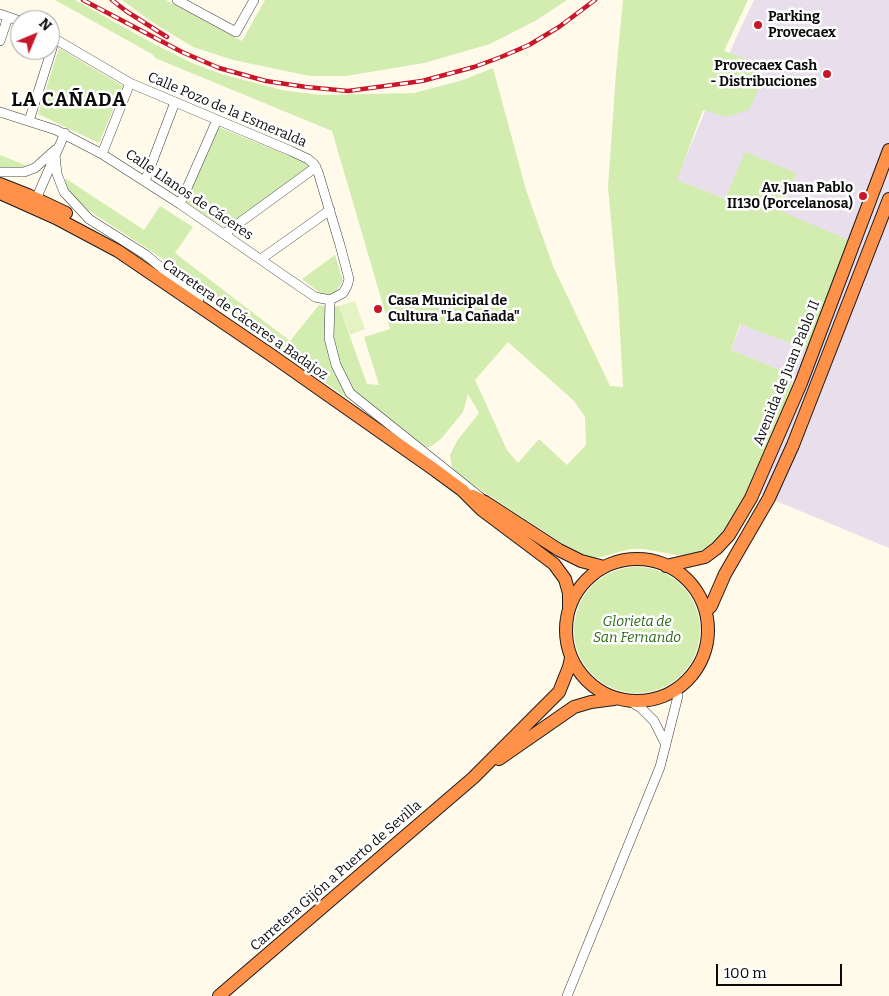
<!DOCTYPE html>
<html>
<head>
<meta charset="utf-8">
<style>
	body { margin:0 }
	#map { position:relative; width:889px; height:996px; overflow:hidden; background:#fffaea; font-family:Bitter,serif }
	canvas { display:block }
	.north { position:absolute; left:10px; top:10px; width:50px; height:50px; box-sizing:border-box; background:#fff; border:1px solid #9d9d9d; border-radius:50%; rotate:45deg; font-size:14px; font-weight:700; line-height:20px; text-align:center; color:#0b0b0b }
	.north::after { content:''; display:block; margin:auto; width:18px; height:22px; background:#c8172a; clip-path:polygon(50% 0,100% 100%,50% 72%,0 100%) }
	.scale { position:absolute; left:716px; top:964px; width:126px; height:22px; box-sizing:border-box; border:2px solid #0b0b0b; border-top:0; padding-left:6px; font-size:15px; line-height:18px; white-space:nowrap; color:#0b0b0b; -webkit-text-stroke:4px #fff; paint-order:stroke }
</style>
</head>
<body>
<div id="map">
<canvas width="889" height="996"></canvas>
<div class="north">N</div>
<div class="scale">100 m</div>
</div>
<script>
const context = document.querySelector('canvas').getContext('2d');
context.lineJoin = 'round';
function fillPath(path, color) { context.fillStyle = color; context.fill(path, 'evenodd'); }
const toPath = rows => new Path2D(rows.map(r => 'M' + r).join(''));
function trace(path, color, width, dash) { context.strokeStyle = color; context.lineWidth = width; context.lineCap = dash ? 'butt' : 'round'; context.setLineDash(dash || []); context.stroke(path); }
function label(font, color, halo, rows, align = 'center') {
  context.font = font + ' Bitter,serif'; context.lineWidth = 5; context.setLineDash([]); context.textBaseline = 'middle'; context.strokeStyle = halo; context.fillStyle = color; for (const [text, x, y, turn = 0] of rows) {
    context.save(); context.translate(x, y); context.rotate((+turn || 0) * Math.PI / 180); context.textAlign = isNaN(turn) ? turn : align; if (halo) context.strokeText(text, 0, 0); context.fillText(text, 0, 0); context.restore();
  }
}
fillPath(toPath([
	[754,0,889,0,889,548,769,498,745,487,795,376,731,350,741,324,805,349,847,243,779,214,746,152,725,199,676,180,736,38]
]), '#e9deec');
fillPath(toPath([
	[55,0,75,0,156,45,192,63,221,74,282,90,321,95,414,93,463,80,493,68,526,190,553,266,610,386,623,387,618,297,608,187,616,73,623,0,748,0,724,51,763,65,759,77,763,79,749,110,726,117,703,110,677,180,725,199,745,152,796,173,781,211,851,241,808,350,740,324,731,350,793,375,789,398,744,499,729,525,709,546,698,552,682,556,644,549,630,549,601,557,593,558,574,551,458,475,452,468,450,455,457,441,479,413,468,394,463,412,441,439,433,445,428,447,420,447,415,445,288,357,166,261,88,210,71,193,66,186,65,178,144,230,160,206,193,227,175,253,290,341,319,305,331,307,339,306,367,384,379,385,364,337,390,329,332,131,155,58,152,54],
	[508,342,574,401,585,417,586,445,567,465,539,439,518,463,507,450,475,380],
	[122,0,166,0,242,41,265,0,567,0,535,21,490,44,424,63,346,76,310,76,233,60,193,47,152,22],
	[59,48,123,86,99,143,38,114],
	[211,124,309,164,311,170,228,230,182,199],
	[0,155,25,165,23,168,0,167],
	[335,255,343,281,335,293,329,295,323,295,302,279],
	'574 630a63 63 0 1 1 126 0a63 63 0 1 1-126 0Z'
]), '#d3edb0');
fillPath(toPath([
	[355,301,365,329,350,335,339,306]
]), '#e5f3c3');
const minor = toPath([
	[177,0,236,32,254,0],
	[0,14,20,21],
	[0,41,8,17],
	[0,112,56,130,102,154,180,204,315,297,330,300,343,293,347,286,349,279,340,245,318,172,314,164,308,159,291,151,130,83,50,36],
	[29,121,55,39],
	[102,154,130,83],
	[55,155,57,174,64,192,89,219,146,255,199,299],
	[0,172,24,172,35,168,55,150],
	[145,181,175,102],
	[36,199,65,133],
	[180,204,217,120],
	[224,234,316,167],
	[261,259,330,210],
	[330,300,329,338,336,365,350,393,480,497],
	[631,702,641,708,654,721,666,745],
	[567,996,660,767,678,696,675,691]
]);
const highway = toPath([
	[0,184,28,195,66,213],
	[0,193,56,218,118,251,271,355,432,468,462,490,482,510,554,564,565,579,569,593,569,607],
	[473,496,485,502,559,550,581,561,604,567],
	'566 630a71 71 0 1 1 142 0a71 71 0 1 1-142 0Z',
	[666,566,705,557,717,548,729,535,751,498,801,383,889,150],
	[706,611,711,606,725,574,769,498,793,445,889,199],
	[499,759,574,707,591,702,614,699],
	[219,996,473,778,559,692,569,667,571,658]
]);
trace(minor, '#3e3e3e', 10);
trace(highway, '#1c1c1c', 14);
trace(minor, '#fff', 9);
trace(highway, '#ff9148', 12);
const rail = toPath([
	[83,0,182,52,219,68,266,81,306,87,348,91,422,81,474,67,501,57,529,45,559,27,595,0],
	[112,0,126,11,167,37]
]);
trace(rail, '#c8172a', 4.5);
trace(rail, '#fff', 2.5, [8]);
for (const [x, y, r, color] of [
	[758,25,5,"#c8172a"],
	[827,74,5,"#c8172a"],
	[863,196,5,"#c8172a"],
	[378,309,5,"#c8172a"]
]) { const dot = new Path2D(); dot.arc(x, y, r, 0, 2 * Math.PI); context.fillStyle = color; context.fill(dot); trace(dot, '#fff', 2); }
label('bold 14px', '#0b0b0b', '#fff', [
	["Parking",768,17],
	["Provecaex",768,33],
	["Provecaex Cash",817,66,"right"],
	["- Distribuciones",817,82,"right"],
	["Av. Juan Pablo",853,188,"right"],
	["II130 (Porcelanosa)",853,204,"right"],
	["Casa Municipal de",388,301],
	["Cultura \"La Cañada\"",388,317]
], 'left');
label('14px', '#0b0b0b', '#fff', [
	["Calle Pozo de la Esmeralda",227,110,23],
	["Calle Llanos de Cáceres",189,195,34],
	["Carretera de Cáceres a Badajoz",245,320,35],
	["Avenida de Juan Pablo II",787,373,-68],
	["Carretera Gijón a Puerto de Sevilla",336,876,-41]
]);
label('italic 14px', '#2c6817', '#fff', [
	["Glorieta de",637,622],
	["San Fernando",637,638]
]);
context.letterSpacing = '1px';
label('bold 19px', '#0b0b0b', '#fff', [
	["LA CAÑADA",69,101]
]);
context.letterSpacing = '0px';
</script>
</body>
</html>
